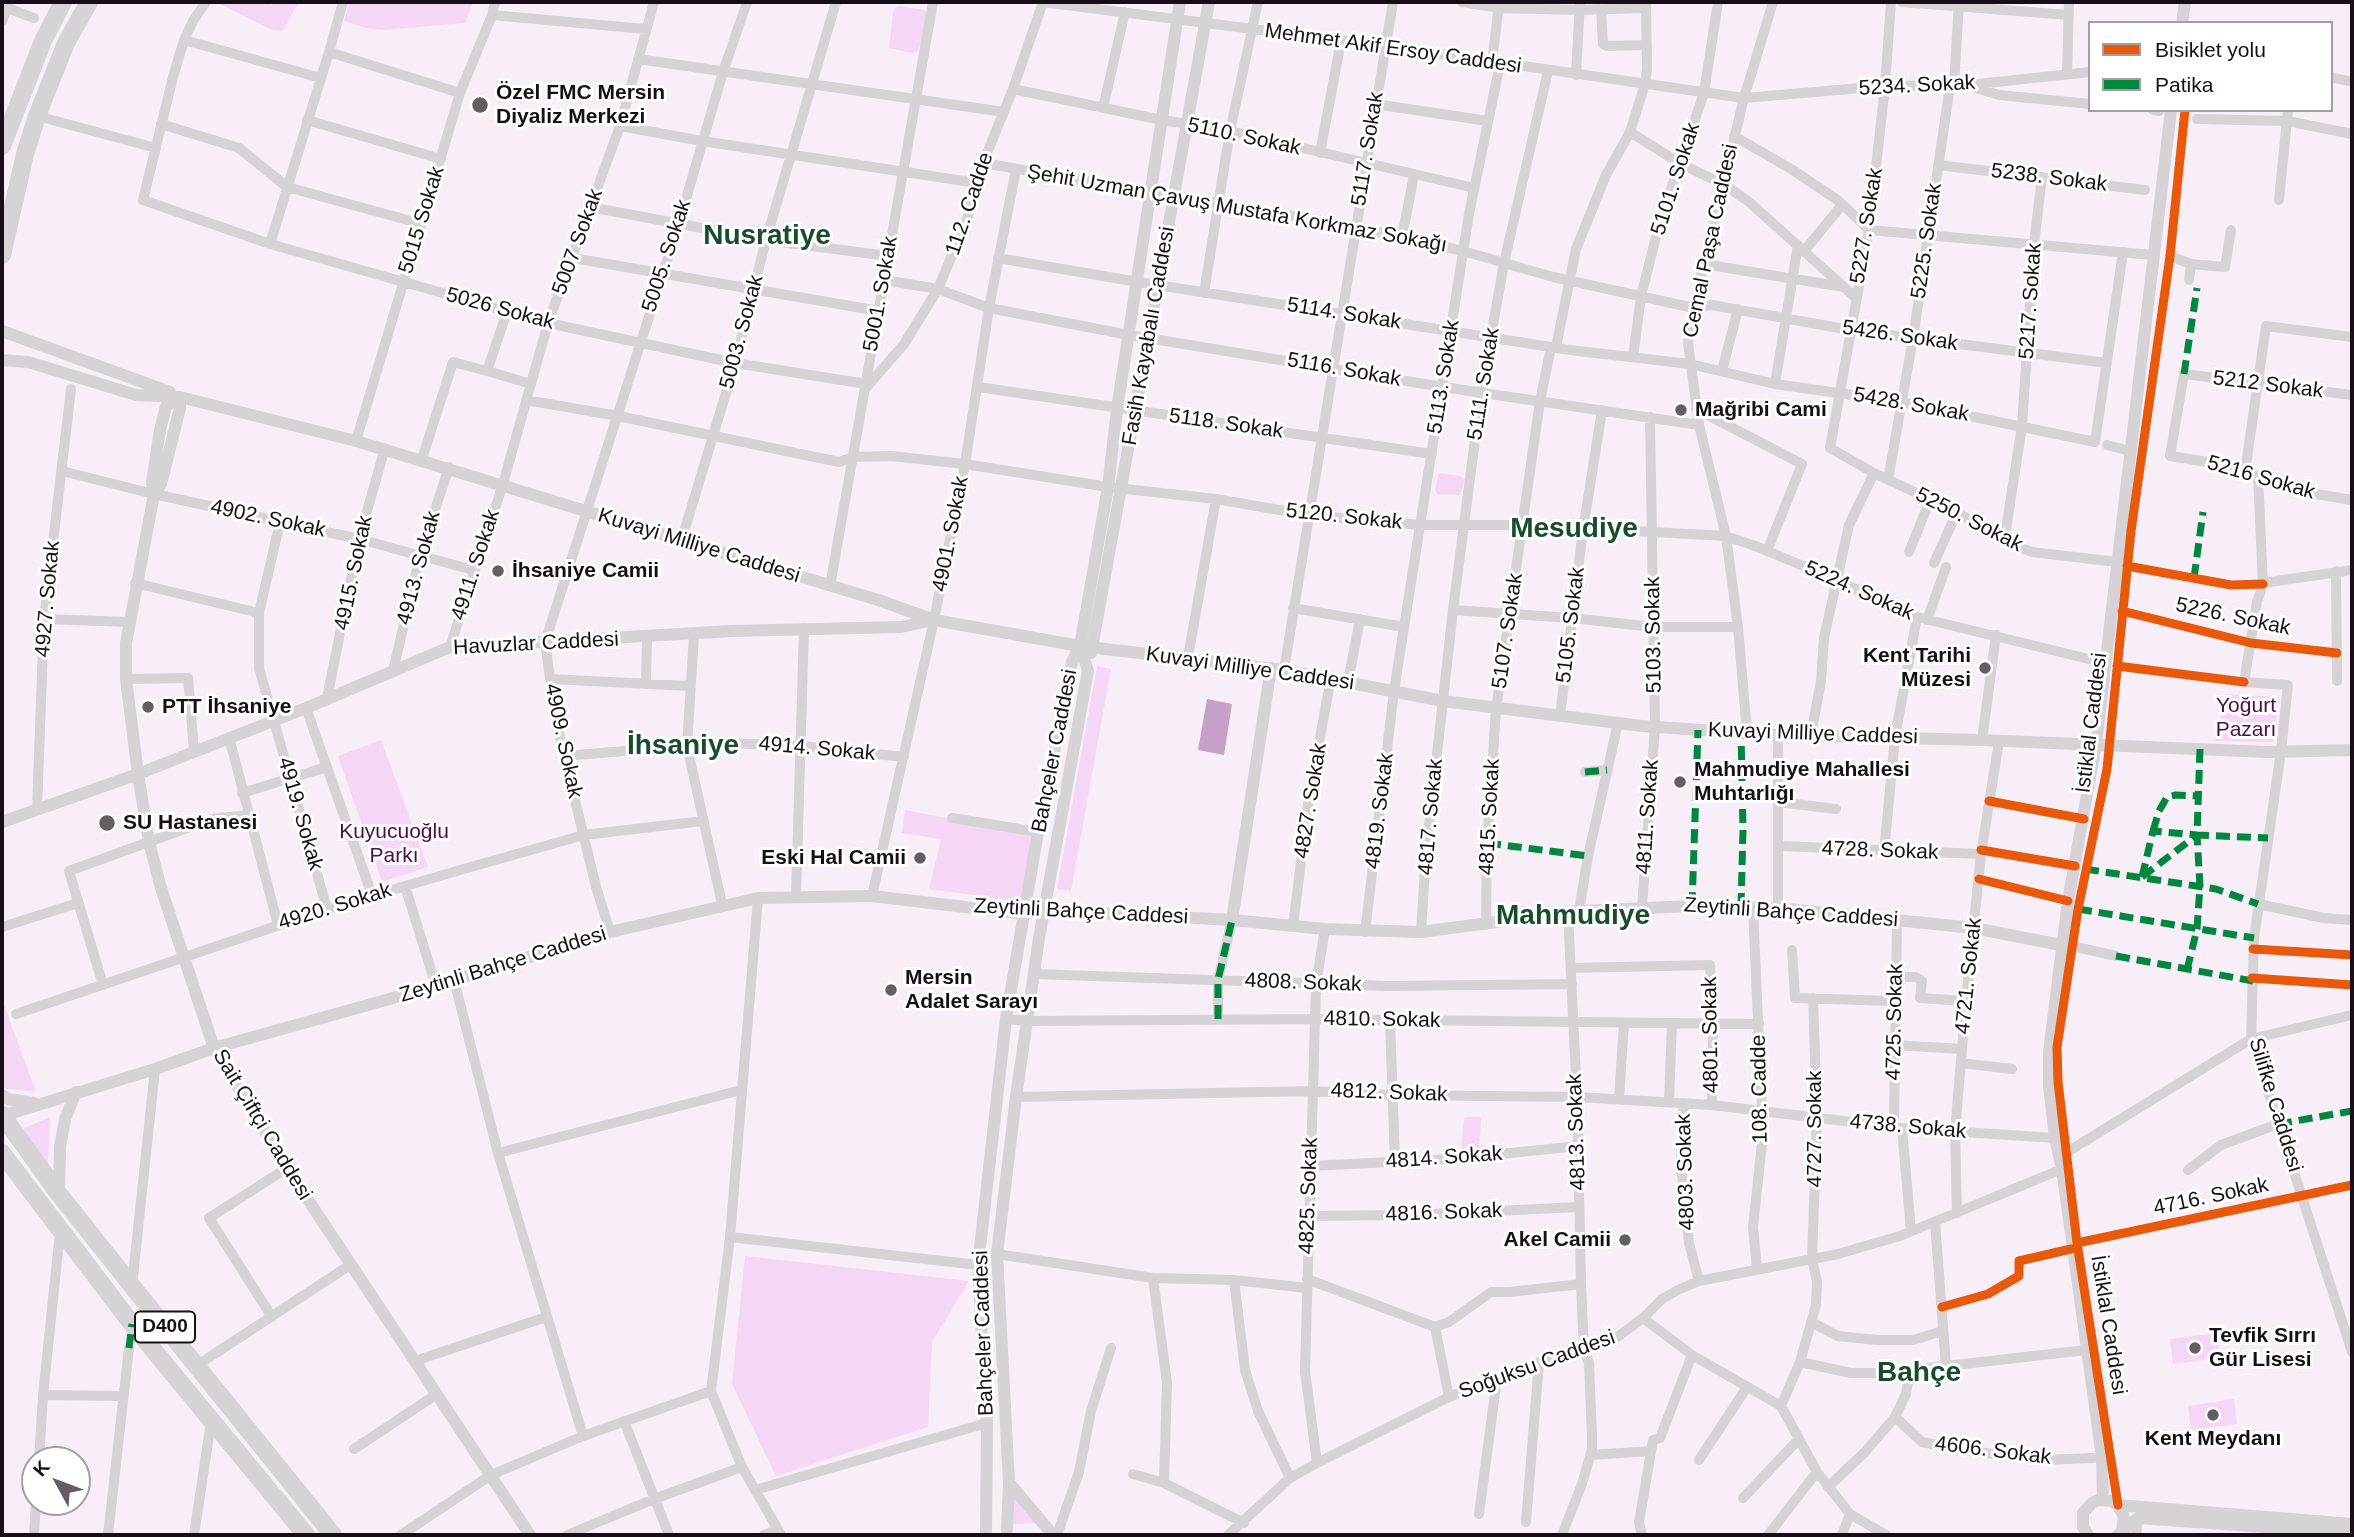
<!DOCTYPE html>
<html>
<head>
<meta charset="utf-8">
<style>
	body { margin:0 }
	#map { position:relative; width:2354px; height:1537px; overflow:hidden; background:#f8eef8; font-family:Helvetica,sans-serif }
	canvas { display:block }
	.frame { position:absolute; inset:0; border:4px solid #170e18; pointer-events:none }
	.legend { position:absolute; left:2088px; top:21px; width:245px; height:91px; box-sizing:border-box; background:#fff; border:2px solid #a29fa3; margin:0; padding:9px 12px; list-style:none; font-size:21px; color:#170e18 }
	.legend li { display:flex; align-items:center; gap:14px; height:35px }
	.legend b { width:35px; border:2px solid #a29fa3 }
	.north { position:absolute; left:21px; top:1446px; width:70px; height:70px; box-sizing:border-box; background:#fff; border:2px solid #a29fa3; border-radius:50%; rotate:311deg; font-size:19px; font-weight:700; line-height:28px; text-align:center; color:#170e18 }
	.north::after { content:''; display:block; margin:auto; width:24px; height:32px; background:#665c66; clip-path:polygon(50% 0,100% 100%,50% 72%,0 100%) }
</style>
</head>
<body>
<div id="map">
<canvas width="2354" height="1537"></canvas>
<div class="frame"></div>
<ul class="legend">
<li><b style="height:9px;background:#e8590c"></b>Bisiklet yolu</li>
<li><b style="height:9px;background:#00873e"></b>Patika</li>
</ul>
<div class="north">K</div>
</div>
<script>
const context = document.querySelector('canvas').getContext('2d');
context.lineJoin = 'round';
function fillPath(path, color) { context.fillStyle = color; context.fill(path, 'evenodd'); }
const toPath = rows => new Path2D(rows.map(r => 'M' + r).join(''));
function trace(path, color, width, dash) { context.strokeStyle = color; context.lineWidth = width; context.lineCap = dash ? 'butt' : 'round'; context.setLineDash(dash || []); context.stroke(path); }
function label(font, color, halo, rows, align = 'center') {
  context.font = font + ' Helvetica,sans-serif'; context.lineWidth = 6; context.setLineDash([]); context.textBaseline = 'middle'; context.strokeStyle = halo; context.fillStyle = color; for (const [text, x, y, turn = 0] of rows) {
    context.save(); context.translate(x, y); context.rotate((+turn || 0) * Math.PI / 180); context.textAlign = isNaN(turn) ? turn : align; if (halo) context.strokeText(text, 0, 0); context.fillText(text, 0, 0); context.restore();
  }
}
fillPath(toPath([
	[265,2,272,5,274,2,299,2,282,31,272,30,218,3],
	[349,2,473,2,465,23,384,30,366,28,344,21],
	[901,6,925,10,927,13,921,44,916,52,912,53,889,48,893,12,896,7],
	[1439,473,1461,476,1465,479,1460,495,1437,494,1435,490],
	[1097,666,1111,669,1071,891,1057,889],
	[2226,694,2279,697,2273,742,2214,741],
	[381,740,428,867,382,882,338,756],
	[905,810,1034,835,1020,901,929,889,941,839,902,833],
	[2,999,36,1092,2,1088],
	[50,1117,48,1165,22,1129],
	[1467,1117,1480,1117,1481,1119,1479,1151,1476,1153,1463,1153,1461,1151,1464,1118],
	[745,1256,969,1281,932,1342,928,1427,776,1476,732,1384],
	[2217,1333,2220,1358,2173,1364,2170,1339],
	[2234,1399,2237,1424,2191,1430,2188,1406],
	[1014,1498,1036,1523,1013,1524]
]), '#f6d6f6');
fillPath(toPath([
	[1207,699,1232,704,1224,755,1198,750]
]), '#c7a0c9');
trace(toPath([
	[206,2,193,21,184,40,173,77,143,200,270,244,548,323,735,363,866,384],
	[1043,2,1385,46,1744,98,1885,86,1968,85,2090,72],
	[1462,2,1499,8,1579,10,1645,8],
	[1891,2,1885,86,1869,230,1830,448,1874,473,1957,512,2004,542,2032,552,2117,562],
	[1902,2,2069,15],
	[2,6,34,18],
	[1601,10,1603,44,1607,46,1647,45],
	[492,15,645,29],
	[2,21,7,8],
	[184,40,321,78],
	[329,52,460,93],
	[638,59,1004,112],
	[1492,63,1499,4],
	[2067,73,2069,2],
	[1576,75,1580,2],
	[2331,77,2352,82],
	[1954,85,1959,2],
	[1973,87,1999,95,2090,104],
	[1013,89,1162,120,1230,131,1474,188],
	[1375,104,1488,121],
	[1103,108,1125,12],
	[2153,110,2159,111],
	[37,116,156,148],
	[2197,119,2287,121,2352,134],
	[307,120,441,159],
	[161,124,239,148,287,187,422,224],
	[620,126,702,141,977,183],
	[1630,132,1681,164,1723,184,1748,201,1855,297],
	[1734,136,1791,169,1839,201,1869,230,2153,255],
	[1320,153,1341,41],
	[983,163,1357,227,1463,251,1553,277,1694,308,1712,305,1850,330,2107,363],
	[1938,165,2145,190],
	[2279,200,2288,110],
	[590,207,766,240,888,256],
	[1402,237,1414,175],
	[270,244,329,52,343,2],
	[1804,251,1842,205],
	[2170,256,2191,264],
	[573,258,879,311],
	[998,258,1138,282,1570,350,1690,364,1775,384,1902,402,2095,442,2123,252],
	[1703,264,1844,287],
	[884,280,938,289,989,308,1129,335,1443,387,1699,425],
	[2189,280,2191,264,2225,267,2231,230],
	[1204,293,1230,131,1258,2],
	[1556,347,1576,249,1606,175,1630,132,1645,84,1647,69,1646,2],
	[1633,357,1641,296,1660,221,1704,93,1718,2],
	[487,371,531,384],
	[1722,371,1738,309],
	[1775,384,1798,245],
	[978,387,1432,454],
	[865,389,904,344,938,289,967,219,983,163,1013,89,1043,2],
	[2352,395,2184,374,2170,456,2220,464,2310,493,2352,500],
	[526,400,618,416,839,462,853,457,891,456,965,464,1108,487,1216,499,1308,515,1421,525,1523,525,1726,536,1758,547,1836,580,1917,617,2105,663],
	[1696,409,1802,464,1767,551],
	[356,441,460,93,492,15,495,2],
	[2107,445,2130,451],
	[422,459,453,362,487,371,507,312],
	[62,471,154,494,359,539,473,570],
	[2245,472,2266,326,2352,337],
	[2258,476,2263,584,2257,602,2244,682,2288,685,2281,751,2254,938,2251,1039,2352,1352],
	[1888,480,1913,338,1950,86],
	[280,522,259,613,259,668,327,909],
	[681,542,735,363,766,240,836,2],
	[2004,542,2022,426,2034,244,2042,177],
	[1909,552,1930,500],
	[1934,563,1957,512],
	[2336,571,2337,681],
	[135,583,259,613],
	[2263,583,2352,570],
	[830,586,933,2],
	[1293,608,1404,627],
	[1453,610,1572,618,1653,627,1738,627],
	[44,619,129,622],
	[1927,620,1946,567],
	[694,635,687,746,722,904],
	[450,647,503,484,548,323,620,126,654,2],
	[1188,657,1216,499],
	[1284,670,1393,2],
	[393,671,420,556,449,467],
	[126,679,188,678,194,751],
	[550,679,690,686],
	[1348,682,1360,619],
	[646,684,647,637],
	[327,698,359,539,385,448],
	[306,708,372,895],
	[1560,716,1583,530,1602,410],
	[1747,733,1738,627,1726,536,1699,425,1688,343,1696,297,1744,98,1773,2],
	[1778,735,1778,908],
	[1811,735,1821,681,1824,638,1849,525,1874,473],
	[229,737,278,925],
	[1982,740,1996,635],
	[564,756,687,746,700,742,802,746,904,757],
	[1585,772,1607,770],
	[242,793,327,767],
	[1779,802,1836,809],
	[37,810,44,619,71,389],
	[952,818,1038,832],
	[1780,846,1981,854],
	[1884,852,1895,737,1917,617],
	[405,886,436,986],
	[872,896,934,620,965,464,989,308,1016,169],
	[796,897,804,628],
	[758,898,730,1237,711,1391,742,1467,781,1535],
	[2258,904,2324,918,2352,920],
	[1642,907,1655,727,1650,417],
	[1753,908,1762,1110,1762,1143,1753,1227,1757,1269],
	[1579,911,1588,856,1618,723],
	[1486,925,1487,843,1496,709,1540,401,1551,347],
	[1293,926,1309,797,1331,678],
	[2,927,78,903],
	[610,932,596,887,556,721,545,642,679,223,723,72,747,2],
	[1365,932,1394,691,1469,214,1500,64],
	[1421,932,1426,853,1453,610,1481,393,1504,263,1548,71],
	[2072,946,2116,956],
	[1792,950,1795,998,1894,1001],
	[1571,968,1710,965,1713,1024,1712,1105],
	[1034,974,1389,986,1572,984],
	[1896,977,1916,977,1922,981,1920,998,1966,1001],
	[454,980,498,1153,583,1436],
	[103,985,69,871,212,819,248,815],
	[16,1014,327,909,460,870,584,835,703,821],
	[1006,1019,1028,1021,1315,1019,1759,1024],
	[1218,1019,1218,980,1232,920],
	[1390,1021,1395,1163],
	[1894,1045,1962,1049],
	[1961,1063,2012,1069],
	[1016,1097,1312,1091,1392,1095,1577,1097,1712,1105,1902,1128,2055,1138],
	[1619,1099,1624,1023],
	[1669,1102,1672,1023],
	[1684,1103,1681,1151,1683,1192,1689,1243,1699,1281],
	[1894,1126,1897,919],
	[1902,1128,1911,1231],
	[498,1153,741,1090],
	[2059,1157,2251,1039,2352,1015],
	[1310,1166,1452,1159,1578,1146],
	[2188,1170,2221,1145,2278,1124],
	[1957,1213,1955,1132,1966,1001,1981,854,1999,741],
	[1309,1216,1412,1215,1579,1207],
	[1935,1222,1946,1366],
	[730,1237,978,1265],
	[997,1254,1153,1278,1234,1280,1307,1288],
	[1153,1278,1167,1383,1164,1483],
	[1307,1279,1435,1327,1449,1322,1491,1292,1509,1292,1581,1284],
	[1234,1280,1245,1370,1258,1411,1290,1478],
	[132,1286,155,1069],
	[272,1317,209,1218,287,1168],
	[1643,1318,1692,1355,1781,1406],
	[1811,1322,1838,1336,1877,1340,1913,1340,1943,1331],
	[1435,1327,1449,1397],
	[415,1361,546,1317],
	[1800,1362,1851,1373,1885,1373,2086,1350],
	[196,1366,350,1265],
	[43,1395,123,1396],
	[1781,1406,1800,1362,1816,1305,1817,1281,1812,1259,1817,1118,1813,998],
	[1781,1406,1817,1472,1850,1514,1886,1535],
	[1895,1417,1922,1442,1961,1450,2043,1460,2093,1458],
	[624,1421,669,1535],
	[354,1449,437,1394],
	[1591,1455,1651,1451],
	[39,1460,43,1395,60,1232],
	[1699,1460,1747,1387],
	[1317,1463,1305,1371,1316,984,1325,929],
	[1133,1474,1164,1483,1244,1523],
	[1828,1487,1865,1452,1895,1417,1906,1394,1910,1370],
	[755,1490,987,1423],
	[1743,1498,1799,1439],
	[1479,1514,1497,1378],
	[1526,1522,1539,1362],
	[34,1535,36,1502],
	[108,1535,129,1348],
	[194,1535,211,1422],
	[401,1535,491,1475,583,1436,711,1391],
	[567,1535,654,1499,742,1467],
	[764,1535,778,1530],
	[1057,1535,1079,1472,1091,1411,1111,1348],
	[1228,1535,1290,1478,1317,1463,1449,1397,1539,1362,1584,1351,1612,1341,1643,1318,1662,1299,1678,1290,1699,1281,1838,1254,1900,1236,2062,1169],
	[1562,1535,1582,1484,1592,1449,1592,1436,1589,1363,1584,1351,1581,1284,1577,1097,1568,914],
	[1642,1535,1639,1522,1653,1440,1660,1438,1692,1355],
	[1768,1535,1817,1472],
	[1842,1535,1850,1514],
	[2136,1535,2138,1518]
]), '#d6d2d6', 10);
trace(toPath([
	[2182,23,2185,2],
	[2,331,170,392],
	[2,360,28,362,136,395,180,397,356,441,878,600,934,620,1080,646,1284,670,1443,701,1642,726,1778,735,1982,740,2267,752,2352,750],
	[179,397,166,406,160,430,152,482,154,494,126,643,126,679,138,774,149,842,161,888,214,1048,287,1168,530,1535],
	[154,494,161,484,180,408,180,397],
	[1091,653,1209,2],
	[2,822,138,774,306,708,450,647,732,631,901,627,933,620],
	[1232,920,1271,668],
	[2,1095,8,1099,34,1103],
	[2,1116,155,1069,214,1048,436,986,610,932,758,898,872,896,1024,914,1044,910,1232,920,1325,929,1421,932,1579,911,1692,906,1778,908,1974,928,2061,945],
	[59,1193,60,1147,65,1119,76,1092],
	[1009,1483,1053,1535],
	[2103,1500,2102,1457,2062,1169,2055,1138,2049,1086,2049,1052,2068,901,2096,744,2171,110],
	[2118,1505,2352,1524],
	[1007,1530,1009,1483,997,1254,1016,1097,1039,938,1088,671,1080,646],
	[986,1531,987,1423,978,1265,1006,1019,1038,832,1072,662,1080,646,1108,487,1117,409,1180,2],
	[2088,1535,2083,1527,2083,1513,2092,1503,2098,1500,2112,1501,2118,1505,2124,1517,2122,1531],
	[2118,1535,2138,1518,2352,1533]
]), '#d6d2d6', 12);
trace(toPath([
	[2,146,43,41,63,2],
	[2,255,25,154,37,116,66,43,89,2],
	[2,1115,59,1194,132,1286,333,1535],
	[2,1153,132,1324,306,1535]
]), '#d6d2d6', 18);
trace(toPath([
	[2184,374,2197,288],
	[2194,578,2203,512],
	[2200,749,2197,835,2268,838],
	[1585,772,1607,770],
	[2153,831,2159,811,2167,797,2176,795,2198,796],
	[1487,843,1588,856],
	[2085,869,2216,889,2258,904],
	[2142,877,2153,831,2197,835],
	[2142,877,2197,835],
	[1692,906,1698,730],
	[1741,907,1743,830,1741,732],
	[2078,909,2254,938],
	[2116,956,2253,981],
	[2187,970,2197,929,2200,886,2197,835],
	[1218,1019,1218,980,1232,920],
	[2278,1124,2352,1111],
	[129,1348,132,1324]
]), '#00873e', 7, [14, 7]);
trace(toPath([
	[2127,566,2231,585,2263,584],
	[2122,611,2251,643,2337,653],
	[2117,666,2244,682],
	[1989,801,2084,819],
	[1981,850,2075,866],
	[1979,879,2068,901],
	[2253,949,2352,955],
	[2252,978,2352,985],
	[2077,1243,2352,1185],
	[1942,1307,1988,1294,2019,1276,2019,1261,2071,1249],
	[2118,1505,2077,1243,2058,1082,2057,1047,2078,909,2107,769,2131,531,2170,256,2185,110]
]), '#e8590c', 9);
for (const [x, y, r, color] of [
	[480,105,9,"#665c66"],
	[1681,410,7,"#665c66"],
	[498,571,7,"#665c66"],
	[1985,668,7,"#665c66"],
	[148,707,7,"#665c66"],
	[1680,782,7,"#665c66"],
	[107,823,9,"#665c66"],
	[920,858,7,"#665c66"],
	[891,990,7,"#665c66"],
	[1625,1240,7,"#665c66"],
	[2195,1348,7,"#665c66"],
	[2213,1415,7,"#665c66"]
]) { const dot = new Path2D(); dot.arc(x, y, r, 0, 2 * Math.PI); context.fillStyle = color; context.fill(dot); trace(dot, '#fff', 2.5); }
for (const [x, y, w] of [
	[165,1327,60]
]) { const box = new Path2D(); box.roundRect(x - w / 2, y - 15.5, w, 31, 5); context.fillStyle = '#fff'; context.fill(box); trace(box, '#170e18', 2); }
label('bold 19px', '#170e18', null, [
	["D400",165,1327]
]);
label('21px', '#170e18', '#fff', [
	["Mehmet Akif Ersoy Caddesi",1393,49,8],
	["5234. Sokak",1917,86,-3],
	["5110. Sokak",1244,137,12],
	["5117. Sokak",1368,149,-81],
	["5238. Sokak",2049,178,7],
	["5101. Sokak",1676,179,-72],
	["112. Cadde",970,204,-71],
	["Şehit Uzman Çavuş Mustafa Korkmaz Sokağı",1237,209,10],
	["5015 Sokak",422,220,-73],
	["5227. Sokak",1867,226,-81],
	["Cemal Paşa Caddesi",1711,241,-78],
	["5225. Sokak",1927,241,-82],
	["5007 Sokak",578,242,-70],
	["5005. Sokak",667,256,-72],
	["5001. Sokak",881,294,-80],
	["5217. Sokak",2031,301,-86],
	["5026 Sokak",500,309,15],
	["5114. Sokak",1344,314,9],
	["5003. Sokak",742,332,-75],
	["Fasih Kayabalı Caddesi",1149,336,-80],
	["5426. Sokak",1900,336,8],
	["5116. Sokak",1344,370,10],
	["5113. Sokak",1444,377,-81],
	["5111. Sokak",1484,384,-81],
	["5212 Sokak",2268,385,7],
	["5428. Sokak",1911,405,10],
	["5118. Sokak",1226,424,8],
	["5216 Sokak",2261,478,16],
	["5120. Sokak",1344,517,6],
	["4902. Sokak",268,519,12],
	["5250. Sokak",1969,520,27],
	["4901. Sokak",951,534,-79],
	["Kuvayi Milliye Caddesi",699,546,17],
	["4911. Sokak",476,565,-72],
	["4913. Sokak",419,568,-75],
	["4915. Sokak",354,573,-78],
	["5224. Sokak",1859,591,24],
	["4927. Sokak",48,599,-85],
	["5226. Sokak",2233,617,12],
	["5105. Sokak",1571,625,-83],
	["5107. Sokak",1508,631,-82],
	["5103. Sokak",1654,635,-91],
	["Havuzlar Caddesi",536,644,-3],
	["Kuvayi Milliye Caddesi",1250,669,8],
	["İstiklal Caddesi",2092,723,-83],
	["Kuvayi Milliye Caddesi",1813,734,2],
	["4909. Sokak",563,741,78],
	["4914. Sokak",817,749,5],
	["Bahçeler Caddesi",1055,751,-79],
	["4827. Sokak",1311,801,-81],
	["4819. Sokak",1380,811,-83],
	["4919. Sokak",300,814,74],
	["4817. Sokak",1431,817,-85],
	["4815. Sokak",1490,817,-87],
	["4811. Sokak",1648,817,-86],
	["4728. Sokak",1880,851,2],
	["4920. Sokak",335,907,-17],
	["Zeytinli Bahçe Caddesi",1081,912,3],
	["Zeytinli Bahçe Caddesi",1791,913,4],
	["Zeytinli Bahçe Caddesi",503,965,-17],
	["4721. Sokak",1969,976,-84],
	["4808. Sokak",1303,983,2],
	["4810. Sokak",1382,1020,1],
	["4725. Sokak",1895,1022,-89],
	["4801. Sokak",1711,1035,-91],
	["108. Cadde",1760,1089,-91],
	["4812. Sokak",1389,1093,2],
	["Silifke Caddesi",2275,1105,73],
	["Sait Çiftçi Caddesi",262,1125,59],
	["4738. Sokak",1908,1127,5],
	["4727. Sokak",1815,1129,-90],
	["4813. Sokak",1577,1132,-92],
	["4814. Sokak",1444,1158,-4],
	["4803. Sokak",1686,1172,-92],
	["4825. Sokak",1309,1196,-88],
	["4716. Sokak",2211,1197,-12],
	["4816. Sokak",1444,1213,-2],
	["İstiklal Caddesi",2108,1325,81],
	["Bahçeler Caddesi",984,1333,-92],
	["Soğuksu Caddesi",1537,1365,-20],
	["4606. Sokak",1993,1451,7]
]);
label('bold 21px', '#170e18', '#fff', [
	["Özel FMC Mersin",496,93],
	["Diyaliz Merkezi",496,117],
	["Mağribi Cami",1695,410],
	["İhsaniye Camii",512,571],
	["Kent Tarihi",1971,656,"right"],
	["Müzesi",1971,680,"right"],
	["PTT İhsaniye",162,707],
	["Mahmudiye Mahallesi",1694,770],
	["Muhtarlığı",1694,794],
	["SU Hastanesi",123,823],
	["Eski Hal Camii",906,858,"right"],
	["Mersin",905,978],
	["Adalet Sarayı",905,1002],
	["Akel Camii",1611,1240,"right"],
	["Tevfik Sırrı",2209,1336],
	["Gür Lisesi",2209,1360],
	["Kent Meydanı",2213,1439,"center"]
], 'left');
label('21px', '#4c0b51', '#fff', [
	["Yoğurt",2246,706],
	["Pazarı",2246,730],
	["Kuyucuoğlu",394,832],
	["Parkı",394,856]
]);
label('bold 28px', '#184d2c', '#fff', [
	["Nusratiye",767,236],
	["Mesudiye",1574,529],
	["İhsaniye",683,746],
	["Mahmudiye",1573,916],
	["Bahçe",1919,1373]
]);
</script>
</body>
</html>
